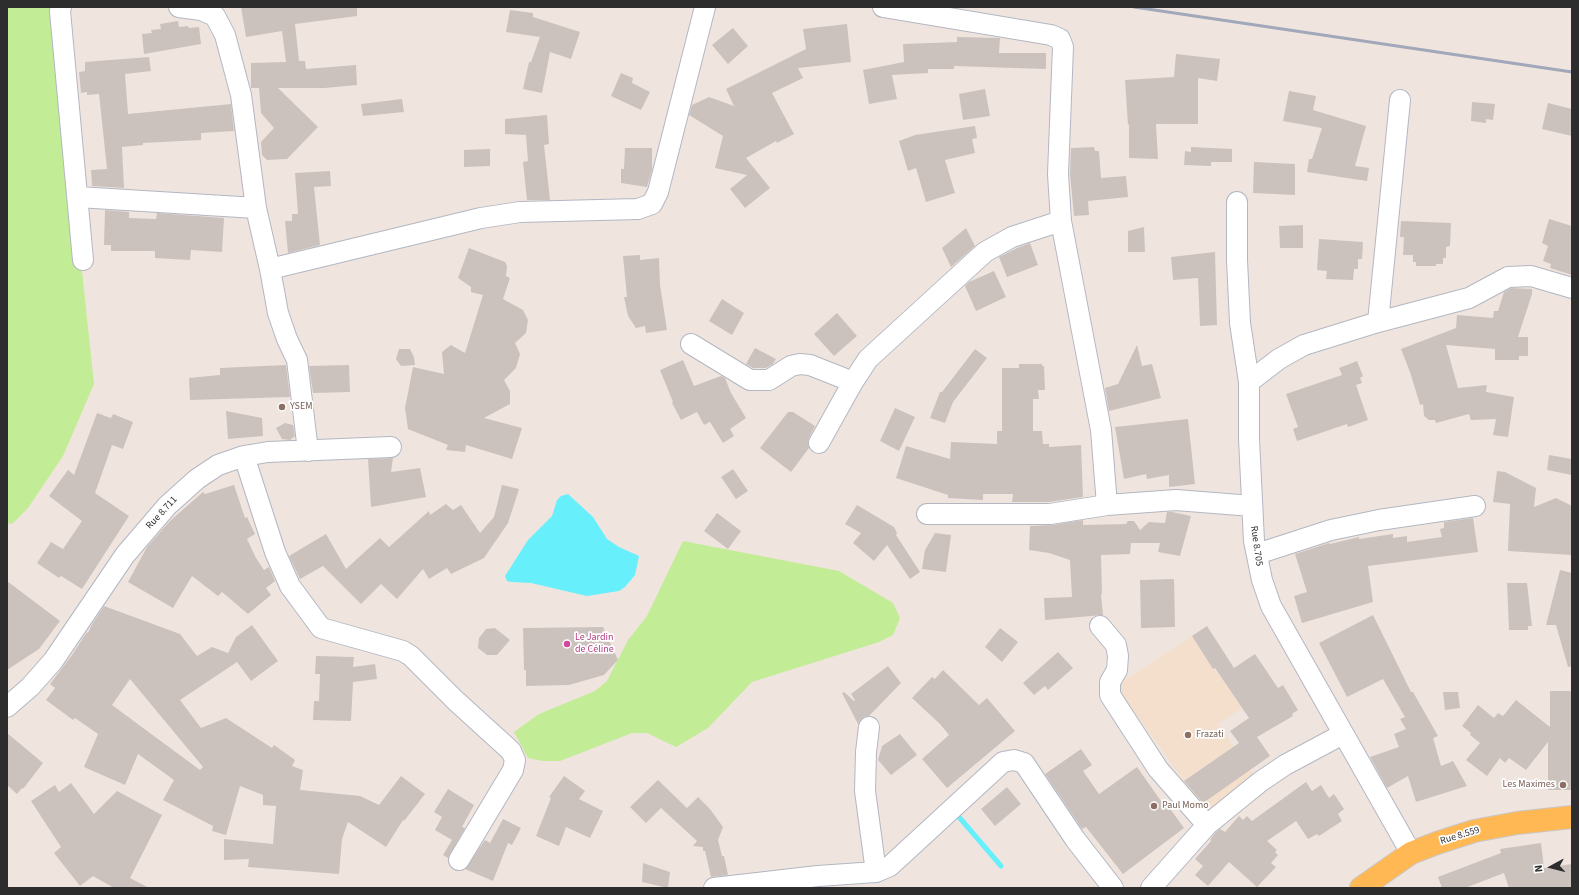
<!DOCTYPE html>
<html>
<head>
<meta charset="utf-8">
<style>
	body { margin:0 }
	#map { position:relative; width:1579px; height:895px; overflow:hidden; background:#f0e5de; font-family:"Source Sans 3",sans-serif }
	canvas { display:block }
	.frame { position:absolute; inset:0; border:8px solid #2d2d2d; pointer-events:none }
	.north { position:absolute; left:1531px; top:847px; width:40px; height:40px; -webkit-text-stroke:3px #fff; paint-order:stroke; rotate:263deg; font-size:11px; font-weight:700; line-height:16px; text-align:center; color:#2d2d2d }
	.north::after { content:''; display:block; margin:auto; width:14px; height:18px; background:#2d2d2d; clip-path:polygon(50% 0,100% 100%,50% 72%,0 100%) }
</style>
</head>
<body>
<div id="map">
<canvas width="1579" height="895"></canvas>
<div class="frame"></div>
<div class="north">N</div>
</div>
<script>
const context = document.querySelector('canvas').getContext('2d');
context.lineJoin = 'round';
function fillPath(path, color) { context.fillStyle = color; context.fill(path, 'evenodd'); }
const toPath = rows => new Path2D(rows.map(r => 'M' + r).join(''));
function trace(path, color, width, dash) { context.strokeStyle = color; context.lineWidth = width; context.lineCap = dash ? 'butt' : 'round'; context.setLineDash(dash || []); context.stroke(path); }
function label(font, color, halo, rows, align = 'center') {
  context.font = font + ' "Source Sans 3",sans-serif'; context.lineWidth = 3.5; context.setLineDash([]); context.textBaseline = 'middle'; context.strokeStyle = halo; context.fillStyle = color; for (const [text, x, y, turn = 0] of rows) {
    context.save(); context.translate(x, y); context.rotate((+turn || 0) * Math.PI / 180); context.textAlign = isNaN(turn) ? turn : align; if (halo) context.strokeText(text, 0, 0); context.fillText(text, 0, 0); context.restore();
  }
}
fillPath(toPath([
	[1192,636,1213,669,1221,677,1242,708,1218,724,1255,776,1208,815,1116,686]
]), '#f3dfcc');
fillPath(toPath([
	[7,7,54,7,94,384,63,456,28,508,12,524,7,523],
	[683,541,839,571,893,603,900,618,893,635,879,642,752,682,708,728,676,747,647,733,632,733,560,761,543,761,528,758,514,732,539,714,595,691,607,681,628,640,647,616]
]), '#c2ec95');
fillPath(toPath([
	[568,494,593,517,607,539,619,547,639,556,635,575,625,587,619,591,587,596,531,583,511,582,507,581,505,576,528,540,552,516,557,500,561,496]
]), '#67effc');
trace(toPath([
	[959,817,1001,866]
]), '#67effc', 5);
fillPath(toPath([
	[241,7,357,7,357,16,295,24,299,61,305,61,306,69,356,65,357,85,325,88,278,88,318,127,287,159,267,160,262,155,261,142,274,128,261,113,259,88,251,88,251,63,286,62,282,31,246,37],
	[510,10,533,13,533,17,580,32,571,59,550,52,542,93,523,89,529,62,531,62,540,37,506,32],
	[178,21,179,27,188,26,189,28,199,27,201,44,144,54,142,34,152,33,151,30,161,29,160,24],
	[847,24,851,62,798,68,803,78,772,93,794,134,777,143,776,141,746,158,770,188,745,208,730,189,747,175,715,168,723,136,689,115,692,105,709,97,734,106,726,89,806,49,803,29],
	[733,28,748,46,728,64,712,45],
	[957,37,1000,38,999,53,1046,53,1046,69,954,66,954,69,928,69,928,73,892,75,897,99,869,104,863,70,904,62,903,44,957,42],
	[1176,54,1220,59,1217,81,1198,78,1198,124,1156,124,1158,159,1129,158,1129,124,1128,125,1125,80,1174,77],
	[149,57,151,71,125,74,128,114,231,104,234,131,201,133,201,140,143,143,143,145,122,147,124,188,92,186,91,170,107,169,99,94,87,95,87,92,81,93,79,72,85,71,85,62],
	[621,73,633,78,632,83,650,92,641,110,611,96],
	[985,89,990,116,963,120,959,94],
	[1289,91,1316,96,1313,110,1366,126,1355,166,1369,168,1367,181,1307,172,1309,159,1312,159,1322,128,1283,121],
	[402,99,404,112,363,116,361,104],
	[1472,102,1495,104,1493,120,1486,119,1486,123,1471,121],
	[1548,103,1572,109,1572,136,1542,129],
	[547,115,549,144,544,145,550,200,527,200,523,162,528,161,526,135,505,134,505,119],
	[975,126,977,138,972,139,975,153,945,160,955,193,926,202,916,168,908,171,899,141,915,135],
	[1094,147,1095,151,1099,151,1101,178,1126,176,1128,197,1088,201,1089,215,1074,216,1070,174,1071,148],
	[1191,147,1232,149,1232,162,1211,162,1211,166,1184,165,1185,151,1191,152],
	[625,148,652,148,652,170,647,187,621,183,621,169,624,169],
	[490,149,490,166,464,167,464,150],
	[1254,162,1295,164,1295,195,1253,193],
	[330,171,331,186,314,187,320,245,288,253,285,221,292,221,292,214,298,214,295,173],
	[105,210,129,212,129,218,156,219,157,213,224,218,222,252,191,250,190,260,155,258,155,251,111,251,111,245,104,245],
	[1549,219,1572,226,1572,275,1550,268,1551,264,1543,261,1548,246,1542,243],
	[1401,221,1451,223,1450,246,1446,247,1446,258,1443,258,1443,264,1436,264,1436,266,1416,266,1416,262,1413,262,1413,255,1403,255,1404,237,1400,237],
	[1303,225,1303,248,1280,248,1279,226],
	[1144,227,1145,252,1128,252,1128,231],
	[966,228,975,246,951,267,942,248],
	[1319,239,1363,242,1362,259,1358,259,1358,269,1354,269,1353,280,1326,279,1327,271,1317,270],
	[1030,243,1038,265,1007,277,999,257,1017,248],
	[469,248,505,262,507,266,506,276,510,278,503,299,523,310,528,320,526,333,515,343,520,354,516,368,504,380,510,391,510,404,484,418,522,428,512,459,466,445,465,452,446,450,448,445,408,429,405,408,413,367,444,374,442,352,451,345,465,353,483,295,471,292,471,287,458,278],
	[1215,252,1217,325,1200,326,1198,278,1173,280,1171,257],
	[640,255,640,260,659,258,660,285,667,330,646,333,645,326,636,328,628,316,624,297,627,297,623,256],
	[994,271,1006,297,976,311,965,286,969,282],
	[1511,288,1532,289,1532,294,1518,337,1528,337,1528,356,1519,356,1519,360,1495,360,1495,349,1446,345,1458,388,1487,385,1486,392,1514,397,1508,437,1493,435,1496,419,1471,420,1469,414,1436,423,1435,420,1429,420,1424,416,1423,404,1420,405,1410,372,1401,349,1456,328,1457,315,1493,318,1494,311,1498,311,1504,292],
	[722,299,744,313,732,335,709,321],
	[837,313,857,336,834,356,814,334],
	[1137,345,1142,366,1152,364,1161,398,1109,411,1105,388,1118,384],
	[755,348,776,359,773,364,766,368,753,368,746,364],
	[399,349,410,349,414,357,415,365,401,366,396,359],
	[975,349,987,358,953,402,945,423,930,418,940,392,942,392],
	[683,360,694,386,721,376,725,378,731,393,746,418,730,429,734,436,723,443,710,422,704,425,697,412,681,420,672,403,673,402,660,370],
	[1357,361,1363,376,1360,378,1362,383,1356,385,1368,420,1348,427,1347,424,1297,441,1293,429,1298,427,1286,394,1342,375,1339,368],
	[1019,364,1042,364,1042,366,1044,366,1045,390,1038,390,1039,399,1033,399,1033,431,1042,431,1043,444,1049,444,1049,447,1081,445,1083,497,1049,502,1012,502,1013,494,983,494,983,500,948,498,948,495,896,478,906,446,950,459,951,442,997,444,997,431,1002,431,1002,368,1019,368],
	[286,365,290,397,190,400,189,378,220,375,220,368],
	[349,365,350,392,313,393,309,366],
	[895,408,915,417,899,451,880,441],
	[226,411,262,418,263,436,228,439],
	[788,412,793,412,815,426,809,438,808,443,809,448,791,472,760,448],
	[97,413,111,418,113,414,133,422,123,449,112,445,95,493,129,516,82,589,61,576,59,578,37,563,51,542,63,549,82,521,49,496,68,470,74,475],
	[1188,419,1195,484,1169,487,1169,475,1147,479,1146,474,1124,479,1115,427],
	[285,423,293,425,295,436,290,440,282,439,276,428],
	[1549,455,1572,459,1572,475,1547,470],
	[393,458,391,472,420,468,426,497,371,507,368,459],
	[733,469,748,491,736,499,721,477],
	[1497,471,1505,472,1536,488,1534,507,1556,498,1572,506,1572,555,1508,551,1510,504,1493,502],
	[234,485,245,518,247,517,255,534,247,539,256,558,264,570,269,567,275,581,266,588,271,595,248,614,222,592,218,596,192,576,173,608,128,582,147,547,170,521,203,492,205,494],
	[502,485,519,489,508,523,484,558,451,574,447,568,429,579,423,569,397,599,381,584,361,604,323,566,300,579,289,556,326,534,346,569,380,538,389,547,429,511,430,515,446,504,453,510,461,505,480,533,494,517],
	[857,505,894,527,897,533,896,535,920,572,910,579,887,545,874,561,853,543,861,533,845,524],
	[1167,512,1172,512,1191,516,1180,556,1158,552,1160,543,1131,543,1130,554,1101,555,1102,593,1101,595,1103,615,1045,620,1044,598,1072,597,1070,560,1049,553,1029,550,1030,526,1052,525,1083,520,1083,525,1126,524,1128,521,1134,521,1140,530,1149,522,1165,523],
	[717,513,741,531,728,549,704,531],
	[1473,518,1478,552,1368,566,1373,602,1302,623,1294,596,1307,592,1295,554,1329,543,1330,544,1359,537,1359,539,1393,534,1393,538,1407,536,1407,542,1442,537,1440,529,1444,528,1444,522],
	[935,533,951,535,946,572,922,569,925,550],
	[1560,570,1572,573,1572,666,1568,667,1556,625,1546,625],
	[1174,579,1175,627,1141,628,1140,580],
	[7,581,60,621,39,649,7,670],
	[1507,583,1527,583,1532,626,1528,626,1528,630,1509,630],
	[104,606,180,634,197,656,212,647,228,653,236,637,252,625,278,661,251,681,237,662,180,700,201,728,226,718,272,748,274,745,295,760,292,766,303,770,300,790,360,796,379,805,401,776,425,794,404,821,403,820,386,847,348,822,342,839,339,874,248,867,249,859,224,860,224,839,273,844,276,806,263,805,263,795,240,786,226,835,212,831,213,826,163,800,174,780,138,754,125,785,84,767,98,734,75,718,73,720,46,700,55,688,50,684,72,655,87,632,88,633,91,626],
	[130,679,203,767,200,770,112,705],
	[1373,615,1411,692,1413,692,1438,736,1433,738,1441,766,1453,761,1467,786,1416,802,1408,776,1387,788,1370,757,1399,747,1394,734,1406,729,1400,719,1405,717,1383,679,1347,697,1319,643],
	[1207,626,1234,668,1255,654,1278,688,1283,685,1298,710,1292,714,1293,716,1257,737,1270,756,1203,803,1184,781,1239,743,1230,731,1249,718,1215,668,1213,669,1192,636],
	[603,627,618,660,604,675,569,685,526,686,526,670,524,670,523,628],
	[495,628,510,640,497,655,487,655,478,648,479,638,486,629],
	[1000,628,1018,642,1002,662,985,647],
	[1058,652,1073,668,1048,690,1045,686,1034,695,1023,683],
	[316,656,354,657,353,667,375,664,377,679,353,682,351,721,313,720,314,701,319,701,320,674,315,674],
	[888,666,901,683,869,716,864,717,860,720,858,724,842,693,844,692,854,701,855,700,851,694],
	[943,670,979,705,987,698,1015,731,947,788,922,759,949,735,940,724,912,698,932,677,935,679],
	[1550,691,1572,691,1572,790,1548,790,1548,742,1526,770,1509,758,1505,763,1500,758,1487,776,1466,760,1480,743,1470,735,1471,733,1462,726,1478,705,1494,718,1498,713,1503,716,1516,700,1550,727],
	[1443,692,1458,692,1460,708,1445,710],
	[7,733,43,763,23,789,22,788,17,794,7,785],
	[900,734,917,755,891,775,878,760,882,746],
	[1081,749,1092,765,1083,771,1099,794,1137,767,1161,801,1163,799,1184,828,1123,874,1086,827,1082,829,1045,774],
	[564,776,585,791,579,799,603,811,590,838,566,827,559,846,536,836,551,798,549,797],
	[658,780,687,808,698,797,710,809,723,827,718,840,722,856,724,856,728,875,711,877,705,851,703,851,703,847,693,846,697,841,661,808,646,823,630,807],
	[1306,782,1312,791,1321,785,1329,798,1334,794,1344,809,1338,814,1342,821,1319,836,1317,834,1308,839,1296,821,1267,841,1277,850,1275,852,1278,855,1271,863,1276,867,1257,887,1229,862,1208,886,1195,875,1203,866,1195,859,1211,841,1210,840,1215,833,1220,829,1225,832,1239,816,1243,820,1247,816,1252,821],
	[71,783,94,814,117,791,162,815,130,878,149,888,114,888,93,876,80,886,54,853,61,847,31,801,55,785,59,792],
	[1007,787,1021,804,995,826,981,809],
	[448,789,474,805,462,827,465,828,448,858,443,855,452,840,435,830,442,817,434,812],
	[503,819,521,828,512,845,508,843,493,881,465,869,485,840,490,843],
	[1541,843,1544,868,1572,864,1572,888,1509,888,1504,873,1465,888,1442,888,1438,877,1501,853,1500,849],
	[643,863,670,872,668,888,642,882]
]), '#cbc2be');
const minor = toPath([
	[61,7,60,11,83,260],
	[179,7,201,10,215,16,225,35,241,95,256,208,270,269,278,313,287,339,297,360,308,451],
	[883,7,1051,35,1060,39,1063,47,1058,174,1061,221,1101,430,1107,505],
	[78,197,256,208],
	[1237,202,1237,260,1240,323,1249,382,1249,439,1254,541,1262,580,1271,606,1411,853],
	[270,269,481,218,520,212,638,209,652,204,658,192,705,7],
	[1378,322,1400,100],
	[691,344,750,380,769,380,791,366,800,364,810,365,853,382],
	[1249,382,1279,359,1304,345,1378,322,1469,298,1508,277,1531,276,1572,288],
	[819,443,853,382,868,359,985,252,1012,237,1061,221],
	[244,456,275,552,290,586,321,628,403,651,411,656,456,701,511,751,515,760,513,770,459,860],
	[927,514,1050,514,1107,505,1176,500,1252,506],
	[1257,554,1331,530,1379,520,1475,506],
	[1100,626,1116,645,1118,656,1117,670,1110,682,1110,695,1158,769,1207,825],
	[7,707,30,687,53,661,125,555,167,506,197,479,218,465,244,456,268,452,391,447],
	[869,727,866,752,865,791,876,872],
	[714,888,818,876,876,872,890,866,1003,762,1014,760,1024,763,1075,839,1113,888],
	[1151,888,1207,825,1260,782,1285,765,1343,734]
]);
const major = toPath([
	[1361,888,1411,853,1437,843,1474,831,1517,823,1572,817]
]);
trace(minor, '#b2b7c2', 22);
trace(major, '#c8c8c8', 24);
trace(minor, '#fff', 20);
trace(major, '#ffb854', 22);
trace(toPath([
	[1134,7,1572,72]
]), '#a0a8b9', 3);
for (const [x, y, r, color] of [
	[282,407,4,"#8d6e63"],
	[567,644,4,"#d1479c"],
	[1188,735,4,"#8d6e63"],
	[1563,785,4,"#8d6e63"],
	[1154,806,4,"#8d6e63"]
]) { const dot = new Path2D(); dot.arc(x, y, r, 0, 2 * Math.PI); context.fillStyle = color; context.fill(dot); trace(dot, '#fff', 1.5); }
label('10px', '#785e54', '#fff', [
	["YSEM",290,407],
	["Frazati",1196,735],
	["Les Maximes",1555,785,"right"],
	["Paul Momo",1162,806]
], 'left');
label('10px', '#2d2d2d', '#fff', [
	["Rue 8.711",162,513,-47],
	["Rue 8.705",1256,546,82],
	["Rue 8.559",1460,836,-17]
]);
label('10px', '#b23c85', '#fff', [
	["Le Jardin",575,638],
	["de Céline",575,650]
], 'left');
</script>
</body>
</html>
